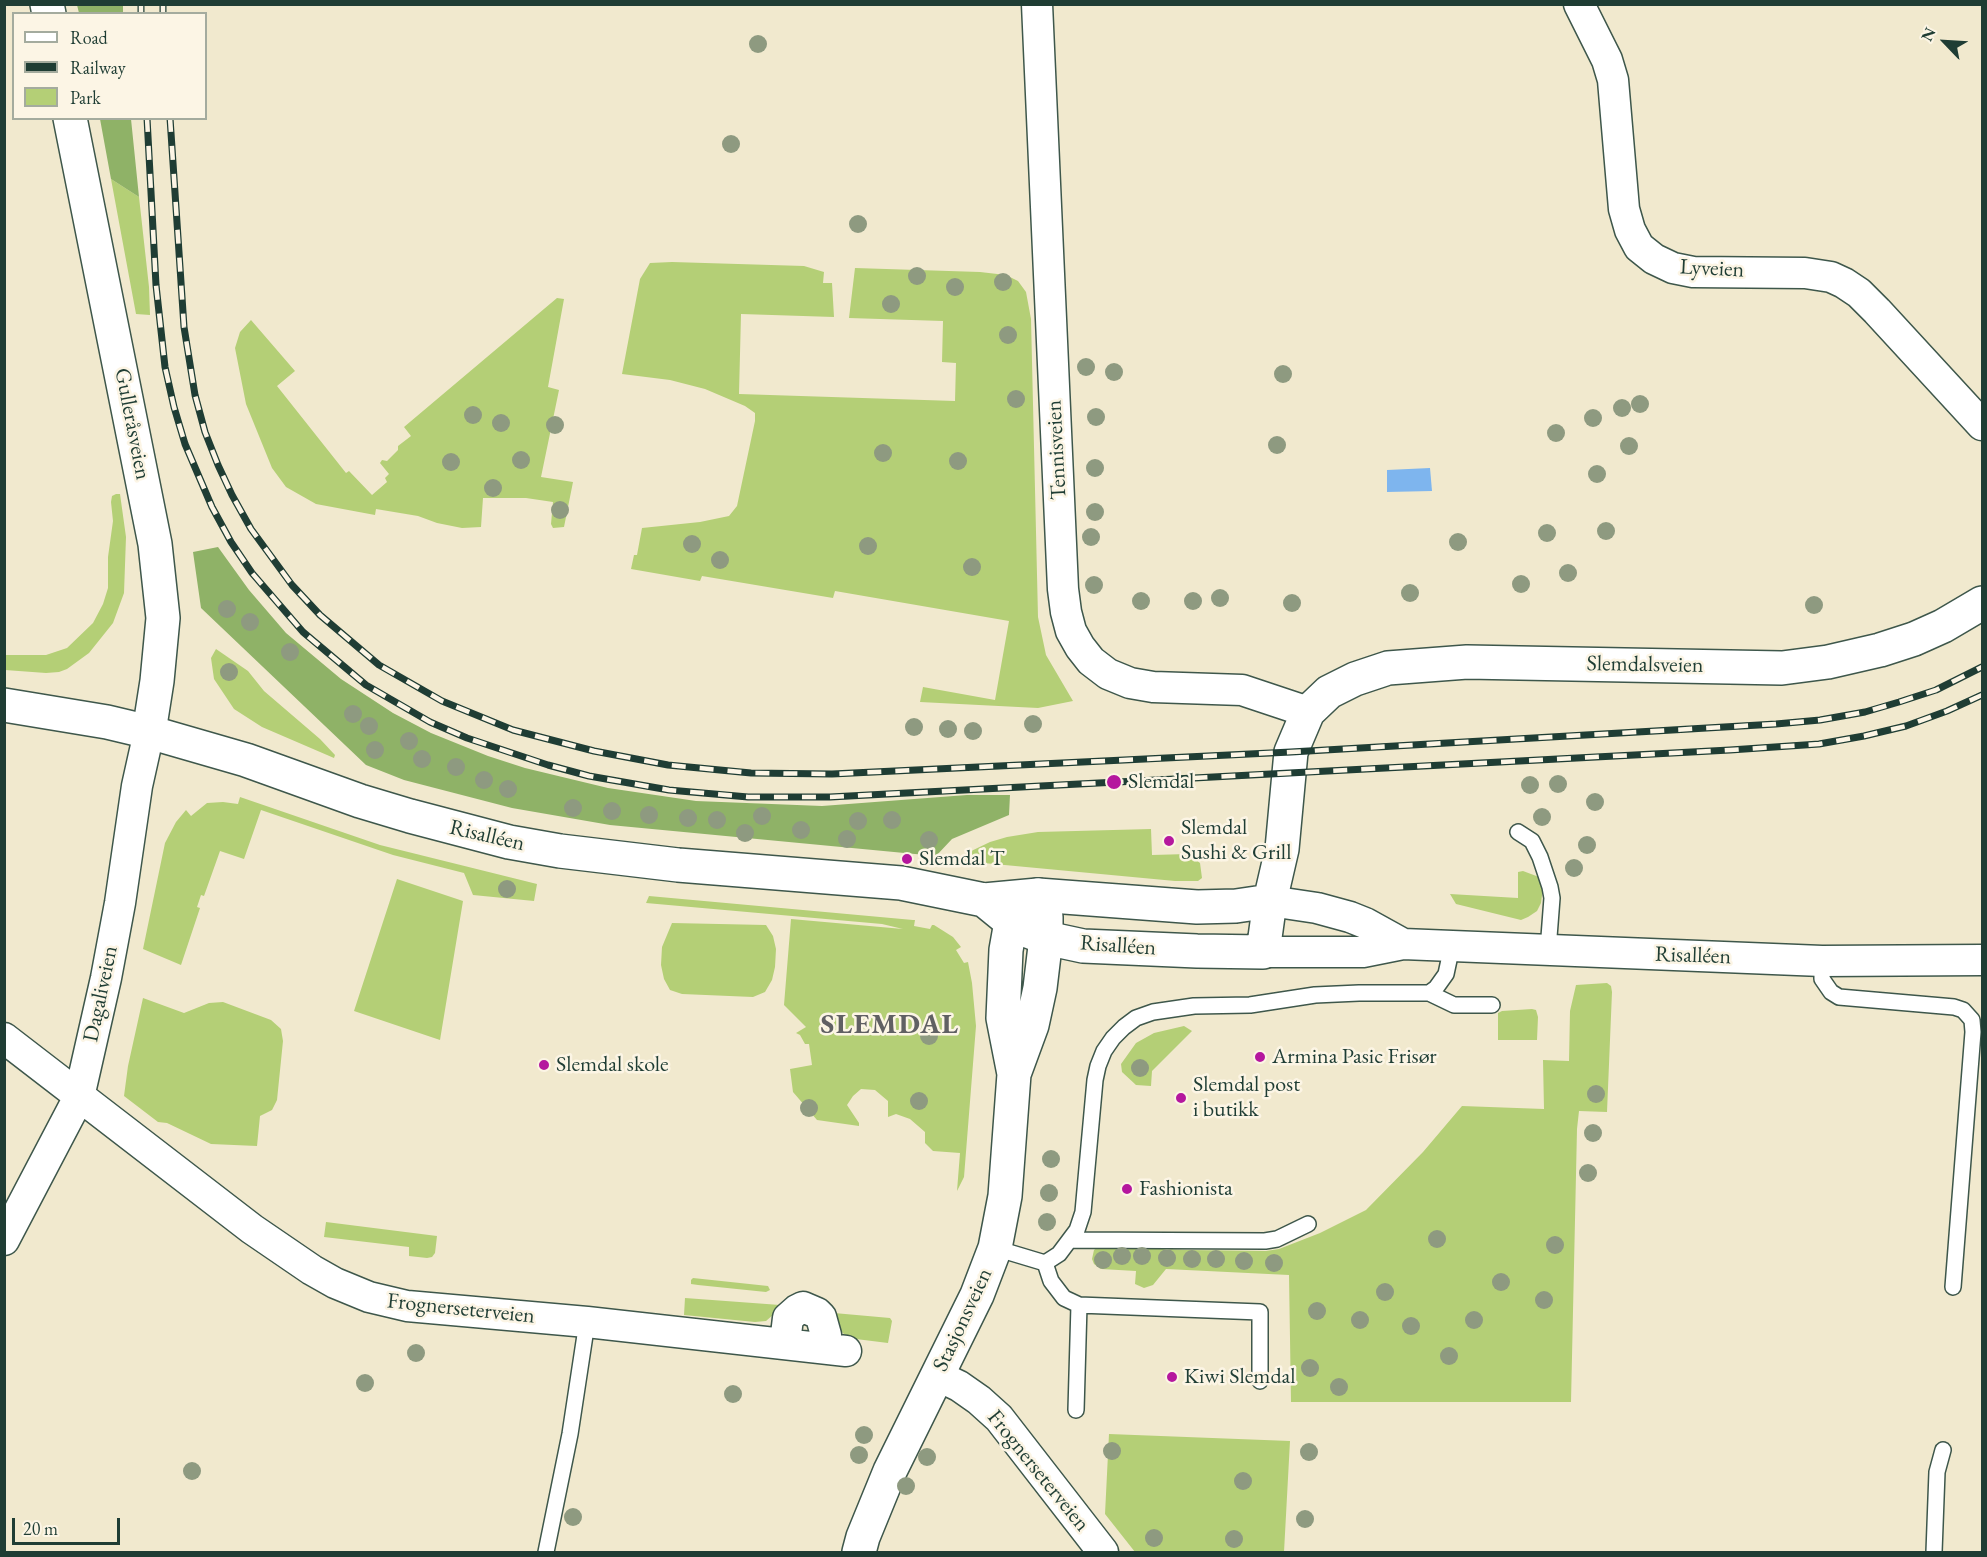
<!DOCTYPE html>
<html>
<head>
<meta charset="utf-8">
<style>
	body { margin:0 }
	#map { position:relative; width:1987px; height:1557px; overflow:hidden; background:#f1e9ce; font-family:"EB Garamond",serif }
	canvas { display:block }
	.frame { position:absolute; inset:0; border:6px solid #1f3d34; pointer-events:none }
	.legend { position:absolute; left:12px; top:12px; width:195px; height:108px; box-sizing:border-box; background:#fcf5e5; border:2px solid #a4ab9e; margin:0; padding:8px 10px; list-style:none; font-size:18px; color:#1f3d34 }
	.legend li { display:flex; align-items:center; gap:12px; height:30px }
	.legend b { width:30px; border:2px solid #a4ab9e }
	.north { position:absolute; left:1915px; top:12px; width:60px; height:60px; -webkit-text-stroke:4px #fcf5e5; paint-order:stroke; rotate:295deg; font-size:16px; font-weight:700; line-height:24px; text-align:center; color:#1f3d34 }
	.north::after { content:''; display:block; margin:auto; width:21px; height:27px; background:#1f3d34; clip-path:polygon(50% 0,100% 100%,50% 72%,0 100%) }
	.scale { position:absolute; left:12px; top:1518px; width:108px; height:27px; box-sizing:border-box; border:3px solid #1f3d34; border-top:0; padding-left:8px; font-size:18px; line-height:21px; white-space:nowrap; color:#1f3d34; -webkit-text-stroke:4px #fcf5e5; paint-order:stroke }
</style>
</head>
<body>
<div id="map">
<canvas width="1987" height="1557"></canvas>
<div class="frame"></div>
<ul class="legend">
<li><b style="height:8px;background:#fff"></b>Road</li>
<li><b style="height:8px;background:#1f3d34"></b>Railway</li>
<li><b style="height:16px;background:#b4cf76"></b>Park</li>
</ul>
<div class="north">N</div>
<div class="scale">20 m</div>
</div>
<script>
const context = document.querySelector('canvas').getContext('2d');
context.lineJoin = 'round';
function fillPath(path, color) { context.fillStyle = color; context.fill(path, 'evenodd'); }
const toPath = rows => new Path2D(rows.map(r => 'M' + r).join(''));
function trace(path, color, width, dash) { context.strokeStyle = color; context.lineWidth = width; context.lineCap = dash ? 'butt' : 'round'; context.setLineDash(dash || []); context.stroke(path); }
function label(font, color, halo, rows, align = 'center') {
  context.font = font + ' "EB Garamond",serif'; context.lineWidth = 5; context.setLineDash([]); context.textBaseline = 'middle'; context.strokeStyle = halo; context.fillStyle = color; for (const [text, x, y, turn = 0] of rows) {
    context.save(); context.translate(x, y); context.rotate((+turn || 0) * Math.PI / 180); context.textAlign = isNaN(turn) ? turn : align; if (halo) context.strokeText(text, 0, 0); context.fillText(text, 0, 0); context.restore();
  }
}
fillPath(toPath([
	[111,179,139,197,149,287,150,315,136,314],
	[672,262,804,266,824,272,823,283,832,283,834,317,741,314,739,394,955,401,956,363,942,362,943,321,849,318,855,268,980,272,1006,275,1018,281,1026,292,1031,319,1038,617,1046,655,1073,701,1038,708,920,702,923,687,995,700,1009,621,835,591,833,598,702,576,700,581,631,569,634,555,637,555,642,528,700,522,729,516,737,506,755,421,755,413,745,406,705,389,670,380,622,374,640,279,650,263],
	[557,298,564,299,548,387,559,390,541,477,573,482,564,527,553,528,551,524,553,502,526,498,483,498,481,527,462,528,437,523,418,516,376,509,375,515,316,504,286,487,272,468,246,404,235,348,240,332,251,320,295,371,277,386,346,473,349,471,372,495,387,482,385,478,389,474,380,463,382,460,387,461,398,450,398,446,411,436,404,427],
	[116,494,120,494,126,537,124,593,113,623,89,653,67,669,59,672,46,673,5,670,5,655,46,655,67,648,93,623,103,604,108,588,108,557,113,521,111,502,112,496],
	[216,649,248,671,264,691,320,739,335,755,334,758,262,727,234,709,214,679,211,658],
	[240,797,380,845,537,884,534,901,473,895,464,873,393,855,261,810,244,859,220,851,204,896,201,895,197,907,200,908,181,965,143,949,165,843,176,822,186,810,191,816,207,803,223,802,238,804],
	[1151,829,1152,855,1188,854,1200,863,1202,878,1198,881,1175,881,962,861,965,854,990,842,1007,837,1038,832],
	[1523,871,1539,877,1543,888,1541,903,1537,911,1528,917,1521,920,1456,904,1450,894,1518,898,1518,872],
	[397,879,463,901,440,1040,354,1011],
	[649,896,913,920,915,920,914,926,930,929,932,925,934,925,953,937,961,947,956,950,964,963,968,962,972,983,976,1026,964,1177,957,1191,960,1153,933,1151,925,1143,925,1132,910,1119,896,1114,888,1117,888,1101,875,1090,861,1089,853,1096,847,1105,859,1123,859,1126,817,1120,793,1092,790,1069,812,1065,809,1044,805,1044,800,1035,796,1033,806,1027,784,1005,791,919,903,929,882,924,646,903],
	[672,923,766,925,773,936,776,949,775,967,772,980,765,992,753,997,682,994,670,990,664,979,661,965,662,947],
	[1607,983,1611,986,1612,992,1607,1112,1579,1111,1577,1129,1571,1402,1291,1402,1289,1275,1166,1269,1153,1285,1144,1288,1135,1284,1136,1271,1101,1269,1094,1264,1092,1259,1094,1250,1099,1246,1187,1250,1266,1251,1279,1249,1320,1233,1366,1210,1423,1152,1462,1106,1544,1109,1543,1060,1569,1061,1570,1011,1576,985],
	[143,998,184,1013,209,1003,223,1002,271,1020,281,1029,283,1041,277,1100,272,1110,260,1116,257,1146,211,1144,167,1123,158,1122,124,1096,128,1066],
	[1532,1009,1536,1010,1538,1017,1537,1040,1498,1040,1498,1013,1502,1011],
	[1184,1026,1192,1031,1152,1071,1151,1086,1136,1085,1122,1072,1121,1064,1136,1043,1154,1033],
	[326,1222,437,1236,435,1253,432,1257,427,1258,409,1256,409,1247,324,1237],
	[693,1278,768,1286,770,1290,766,1292,698,1285,691,1284,691,1280],
	[685,1298,780,1305,774,1314,766,1321,755,1322,684,1315],
	[834,1313,890,1318,892,1321,888,1343,848,1338,841,1331],
	[1109,1434,1290,1441,1284,1552,1135,1552,1105,1514]
]), '#b4cf76');
fillPath(toPath([
	[77,5,123,5,123,13,79,13],
	[100,119,131,119,139,197,111,179],
	[218,547,249,590,286,633,341,679,393,713,431,733,488,756,525,768,608,788,696,801,822,806,967,795,1010,795,1009,815,952,839,936,856,610,825,512,808,404,780,366,765,201,608,193,552]
]), '#8fb267');
fillPath(toPath([
	[1430,468,1432,491,1387,492,1387,470]
]), '#7eb5ee');
const service = toPath([
	[1518,832,1532,841,1540,857,1550,887,1552,898,1548,950],
	[1822,961,1822,979,1831,992,1839,997,1954,1007,1963,1010,1972,1020,1973,1032,1953,1287],
	[1429,993,1436,988,1446,974,1452,946],
	[1070,1240,1265,1241,1277,1239,1308,1224],
	[995,1248,1045,1263,1059,1254,1077,1230,1083,1212,1095,1080,1098,1066,1104,1051,1113,1038,1124,1027,1136,1018,1153,1012,1194,1006,1250,1005,1315,995,1359,993,1429,993,1454,1005,1492,1005],
	[1045,1263,1051,1281,1064,1298,1079,1305,1260,1312,1260,1381],
	[1076,1410,1079,1305],
	[546,1552,570,1434,587,1322],
	[1934,1552,1937,1472,1943,1450]
]);
const minor = toPath([
	[1037,4,1063,589,1066,612,1071,631,1080,647,1091,661,1108,674,1130,683,1153,687,1242,690,1308,712],
	[1579,4,1607,60,1613,80,1624,209,1630,230,1639,247,1654,259,1673,268,1693,272,1805,273,1831,277,1844,283,1859,293,1877,311,1982,425],
	[1270,901,1317,908,1350,917,1365,923,1403,944],
	[1263,952,1363,952,1403,944,1822,961,1982,960],
	[4,1038,252,1229,312,1270,335,1283,369,1297,407,1306,587,1322,846,1351],
	[4,1240,79,1097,106,978,120,903,137,786,149,732],
	[785,1343,788,1318,797,1310,803,1307,817,1313,821,1317,826,1335,826,1348],
	[938,1376,959,1386,979,1400,999,1418,1103,1552]
]);
const tertiary = toPath([
	[47,4,49,14],
	[70,118,155,544,163,618,157,681,149,732],
	[859,1552,863,1537,890,1471,977,1295,995,1248,1005,1196,1014,1074,1032,1025,1040,988,1046,938,1046,917,1038,895,1020,908,1011,922,1006,950,1003,1018,1014,1074]
]);
const secondary = toPath([
	[4,705,107,722,149,732,246,760,360,801,410,816,509,842,560,851,678,865,901,883,984,900,1038,895,1197,907,1236,906,1270,901],
	[984,900,1011,922,1028,931,1046,938,1083,946,1197,951,1263,952,1270,901,1282,849,1291,752,1308,712,1329,692,1355,679,1388,668,1467,662,1782,668,1828,662,1880,650,1914,639,1943,626,1982,603]
]);
trace(service, '#3e574b', 18);
trace(minor, '#3e574b', 33);
trace(tertiary, '#3e574b', 36);
trace(secondary, '#3e574b', 36);
trace(service, '#fff', 15);
trace(minor, '#fff', 30);
trace(tertiary, '#fff', 33);
trace(secondary, '#fff', 33);
const rail = toPath([
	[141,4,141,14],
	[163,4,163,14],
	[147,118,156,285,165,367,174,407,185,444,212,507,231,542,252,573,303,632,366,685,430,722,467,738,548,765,589,776,669,790,748,797,830,797,1730,750,1819,744,1864,736,1906,726,1947,711,1982,695],
	[170,118,184,327,195,395,205,432,218,465,232,495,251,529,292,585,320,615,379,665,442,701,513,730,594,751,668,765,751,773,832,774,1291,752,1776,724,1820,720,1865,712,1899,702,1936,690,1982,667]
]);
trace(rail, '#1f3d34', 7);
trace(rail, '#fcf5e5', 4.5, [14]);
context.fillStyle = '#8e9a80';
for (const [x, y] of [
	[758,44],
	[731,144],
	[858,224],
	[917,276],
	[1003,282],
	[955,287],
	[891,304],
	[1008,335],
	[1086,367],
	[1114,372],
	[1283,374],
	[1016,399],
	[1640,404],
	[1622,408],
	[473,415],
	[1096,417],
	[1593,418],
	[501,423],
	[555,425],
	[1556,433],
	[1277,445],
	[1629,446],
	[883,453],
	[521,460],
	[958,461],
	[451,462],
	[1095,468],
	[1597,474],
	[493,488],
	[560,510],
	[1095,512],
	[1606,531],
	[1547,533],
	[1091,537],
	[1458,542],
	[692,544],
	[868,546],
	[720,560],
	[972,567],
	[1568,573],
	[1521,584],
	[1094,585],
	[1410,593],
	[1220,598],
	[1141,601],
	[1193,601],
	[1292,603],
	[1814,605],
	[227,609],
	[250,622],
	[290,652],
	[229,672],
	[353,714],
	[1033,724],
	[369,726],
	[914,727],
	[948,729],
	[973,731],
	[409,741],
	[375,750],
	[422,759],
	[456,767],
	[484,780],
	[1558,784],
	[1530,785],
	[508,789],
	[1595,802],
	[573,808],
	[612,811],
	[649,815],
	[762,816],
	[1542,817],
	[688,818],
	[717,820],
	[892,820],
	[858,821],
	[801,830],
	[745,833],
	[847,839],
	[929,840],
	[1587,845],
	[1574,868],
	[507,889],
	[929,1036],
	[1140,1068],
	[1596,1094],
	[919,1101],
	[809,1108],
	[1593,1133],
	[1051,1159],
	[1588,1173],
	[1049,1193],
	[1047,1222],
	[1437,1239],
	[1555,1245],
	[1122,1256],
	[1142,1256],
	[1167,1258],
	[1192,1259],
	[1216,1259],
	[1103,1260],
	[1244,1261],
	[1274,1263],
	[1501,1282],
	[1385,1292],
	[1544,1300],
	[1317,1311],
	[1360,1320],
	[1474,1320],
	[1411,1326],
	[416,1353],
	[1449,1356],
	[1310,1368],
	[365,1383],
	[1339,1387],
	[733,1394],
	[864,1435],
	[1112,1451],
	[1309,1452],
	[859,1455],
	[927,1457],
	[192,1471],
	[1243,1481],
	[906,1486],
	[573,1517],
	[1305,1519],
	[1154,1538],
	[1234,1539]
]) { context.beginPath(); context.arc(x, y, 9, 0, 2 * Math.PI); context.fill(); }
for (const [x, y, r, color] of [
	[1114,782,8,"#b5179e"],
	[1169,841,6,"#b5179e"],
	[907,859,6,"#b5179e"],
	[1260,1057,6,"#b5179e"],
	[544,1065,6,"#b5179e"],
	[1181,1098,6,"#b5179e"],
	[1127,1189,6,"#b5179e"],
	[1172,1377,6,"#b5179e"]
]) { const dot = new Path2D(); dot.arc(x, y, r, 0, 2 * Math.PI); context.fillStyle = color; context.fill(dot); trace(dot, '#fcf5e5', 2); }
label('22px', '#1f3d34', '#fcf5e5', [
	["Lyveien",1712,269,3],
	["Gulleråsveien",132,424,79],
	["Tennisveien",1057,450,-93],
	["Slemdalsveien",1645,665,1],
	["Risalléen",487,836,13],
	["Risalléen",1118,946,4],
	["Risalléen",1693,956,2],
	["Dagaliveien",101,994,-78],
	["Frognerseterveien",461,1309,6],
	["Stasjonsveien",963,1320,-65],
	["Frognerseterveien",1038,1471,51]
]);
label('22px', '#1f3d34', '#fcf5e5', [
	["Slemdal",1128,782],
	["Slemdal",1181,828],
	["Sushi & Grill",1181,853],
	["Slemdal T",919,859],
	["Armina Pasic Frisør",1272,1057],
	["Slemdal skole",556,1065],
	["Slemdal post",1193,1085],
	["i butikk",1193,1110],
	["Fashionista",1139,1189],
	["Kiwi Slemdal",1184,1377]
], 'left');
context.letterSpacing = '1.5px';
label('bold 28px', '#606063', '#fcf5e5', [
	["SLEMDAL",890,1025]
]);
context.letterSpacing = '0px';
</script>
</body>
</html>
